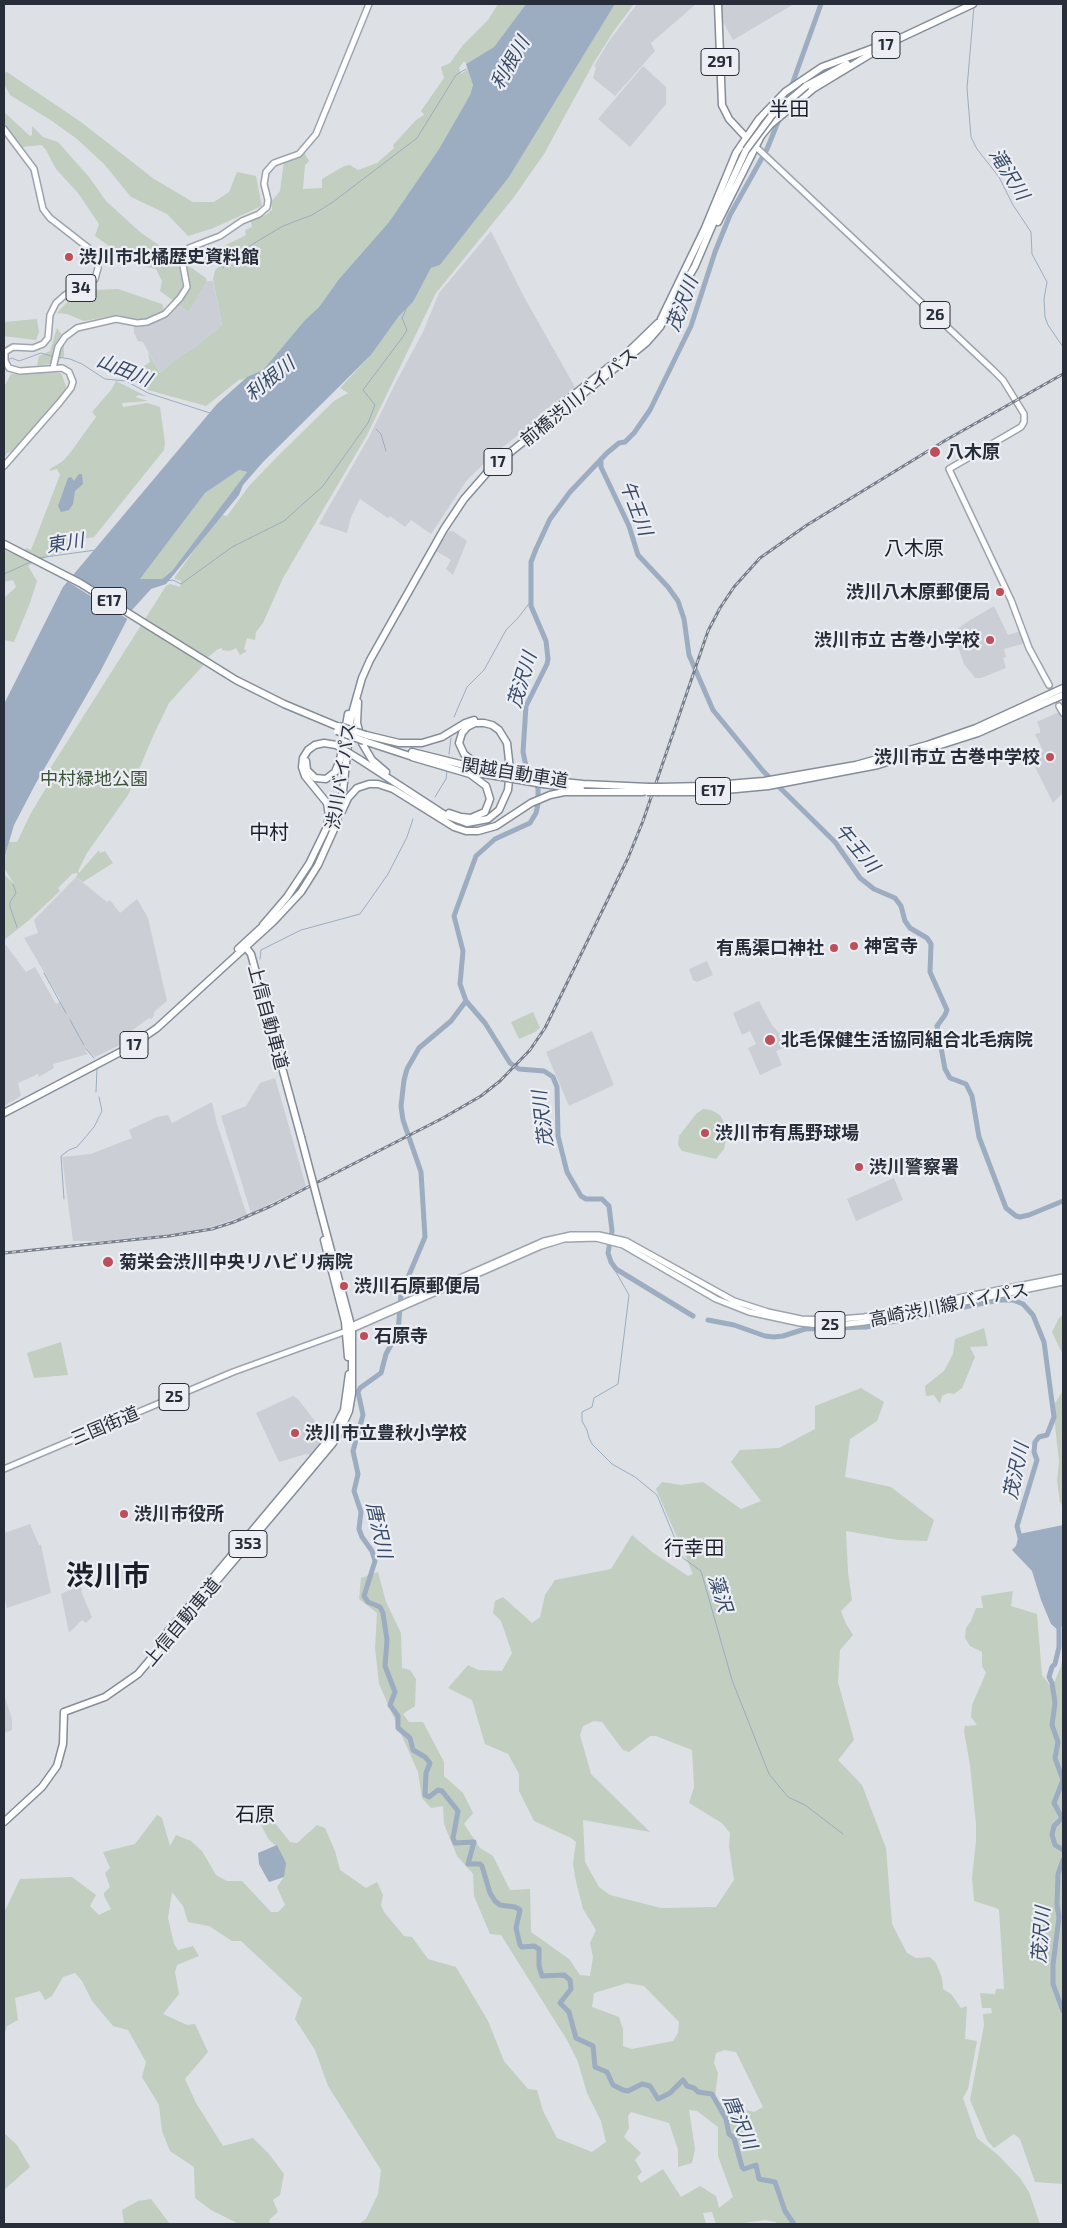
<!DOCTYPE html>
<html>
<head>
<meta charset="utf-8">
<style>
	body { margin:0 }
	#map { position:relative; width:1067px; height:2228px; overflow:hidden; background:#dde0e5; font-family:"Exo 2",sans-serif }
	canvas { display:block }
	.frame { position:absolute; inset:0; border:5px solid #282e39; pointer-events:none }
</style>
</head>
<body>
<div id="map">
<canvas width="1067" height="2228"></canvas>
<div class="frame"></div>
</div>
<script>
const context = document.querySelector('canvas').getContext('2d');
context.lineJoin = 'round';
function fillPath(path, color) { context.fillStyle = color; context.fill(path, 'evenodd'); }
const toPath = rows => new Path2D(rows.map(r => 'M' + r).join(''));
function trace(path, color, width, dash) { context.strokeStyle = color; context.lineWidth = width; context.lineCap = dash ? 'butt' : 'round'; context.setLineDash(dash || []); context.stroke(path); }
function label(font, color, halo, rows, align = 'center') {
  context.font = font + ' "Exo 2","Noto Sans JP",sans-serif'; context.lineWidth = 4.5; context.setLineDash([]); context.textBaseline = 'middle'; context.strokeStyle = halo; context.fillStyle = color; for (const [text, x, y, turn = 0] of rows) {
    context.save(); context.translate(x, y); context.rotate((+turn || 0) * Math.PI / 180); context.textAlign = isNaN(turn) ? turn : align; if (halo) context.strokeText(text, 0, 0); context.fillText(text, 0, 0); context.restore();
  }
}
fillPath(toPath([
	[637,4,696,4,651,43,655,51,615,96,593,78,596,67,594,66,609,41],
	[721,4,794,4,733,40,723,22],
	[643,66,666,87,666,104,630,147,598,119],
	[491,231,523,295,575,387,539,415,540,418,494,454,467,480,431,534,411,520,405,527,390,516,388,518,360,499,351,517,347,533,319,524,369,437,395,384,423,332,439,293],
	[207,281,213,281,222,325,194,348,180,356,160,373,143,342,138,341,134,333,134,326,151,323,167,316,179,304,189,312],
	[449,531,453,531,467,541,453,575,446,569,451,560,436,551],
	[994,606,1008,635,1021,631,1026,643,1004,649,1006,657,1003,658,1006,668,981,678,975,678,964,664,953,632,967,622],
	[1059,712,1063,717,1063,793,1053,803,1031,759,1043,751,1035,734,1040,733,1040,729,1037,722],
	[76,877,107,902,110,900,120,913,137,899,148,918,167,1001,154,1012,154,1016,151,1019,149,1018,127,1034,128,1041,95,1057,86,1049,85,1050,88,1054,53,1064,54,1068,39,1077,38,1074,18,1083,21,1096,4,1106,4,947,6,945,26,972,35,967,56,1004,61,1001,24,938,38,933,34,920],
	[707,961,713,975,697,982,693,980,689,969],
	[759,1001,772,1025,790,1045,776,1051,782,1065,760,1075,748,1048,756,1044,750,1031,742,1035,733,1013],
	[592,1031,614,1085,569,1106,546,1052],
	[275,1078,306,1186,251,1213,221,1116,246,1106,260,1083],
	[212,1102,217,1124,247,1215,208,1228,178,1234,101,1241,73,1241,62,1157,91,1154,132,1138,129,1130,157,1117,168,1115,172,1123],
	[894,1178,903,1200,856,1221,847,1199],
	[293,1396,298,1399,327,1437,312,1456,306,1454,279,1462,256,1413],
	[30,1524,39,1545,41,1545,51,1593,7,1608,4,1596,4,1533],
	[81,1585,82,1594,92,1617,86,1623,82,1620,69,1633,61,1594],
	[4,1694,12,1719,12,1730,4,1733]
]), '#cbcfd5');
fillPath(toPath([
	[498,4,526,4,494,47,466,64,464,61,459,68,461,74,468,69,473,85,470,95,439,149,389,222,339,279,319,307,305,320,263,370,241,380,240,379,206,406,148,390,135,381,134,377,138,370,150,362,148,352,160,373,180,356,194,348,222,325,213,279,215,271,221,263,215,262,212,266,194,254,191,248,195,246,198,251,206,251,210,256,215,255,226,245,246,235,245,230,252,227,250,219,266,215,272,210,271,202,280,191,284,161,303,151,309,161,305,165,303,189,322,188,322,179,344,166,350,165,358,170,377,163,394,148,393,145,416,120,424,115,421,111,444,78,441,67,450,63,463,45,488,20],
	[615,4,634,4,613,32,593,64,544,154,514,197,436,293,367,435,283,578,263,623,256,632,255,640,247,638,244,649,247,651,240,655,236,648,230,651,222,650,222,648,218,649,207,658,208,660,169,703,154,734,128,795,87,853,78,871,79,873,99,850,100,853,105,851,113,863,83,882,76,877,78,874,77,873,72,874,58,888,60,891,28,921,4,940,4,874,14,884,4,868,4,859,9,842,17,842,31,813,52,778,46,775,166,586,170,584,180,587,181,581,175,579,175,577,204,536,222,515,227,516,249,486,278,456,334,401,348,393,340,388,371,355,399,316,413,302,431,268,440,265,509,177],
	[7,72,81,122,154,179,193,202,214,202,229,192,237,172,256,176,262,206,211,229,188,236,167,214,131,197,104,164,77,139,52,121,10,95,4,84,4,73],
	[4,112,30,136,32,135,32,126,43,137,58,142,89,177,106,201,140,232,206,278,207,281,189,312,160,291,162,281,156,269,134,264,95,236,99,224,78,193,56,169,46,150,42,145,22,147,4,125],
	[118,289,162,304,164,309,160,317,136,320,117,315,84,321,67,314,57,313,68,301,82,293,91,290],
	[37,319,39,332,36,340,4,336,4,322],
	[57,328,64,338,64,356,55,363,37,366,39,356,50,351],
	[38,371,61,373,67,389,16,450,7,453,4,458,5,385,11,374],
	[116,381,148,397,139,395,135,397,148,401,122,403,123,407,147,403,160,407,165,443,164,450,94,537,77,540,64,552,36,561,28,566,37,581,30,603,14,642,4,640,4,598,16,587,13,580,4,582,4,550,21,557,26,548,31,550,60,475,57,469,50,471,50,469,63,461,70,453,96,417,92,412,111,390],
	[239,470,247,472,172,571,162,579,140,579,205,493],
	[533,1012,540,1028,535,1032,519,1039,511,1022],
	[703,1109,711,1110,720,1115,728,1130,724,1149,716,1159,682,1151,678,1145,679,1136,696,1114],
	[1063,1315,1063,1355,1052,1332,1059,1318],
	[984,1328,988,1346,970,1347,975,1357,962,1388,954,1394,948,1393,942,1396,940,1404,934,1395,926,1396,925,1386,944,1371,953,1354,955,1339],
	[61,1342,68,1375,34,1378,27,1353],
	[861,1388,884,1402,877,1421,850,1439,845,1477,891,1487,934,1520,927,1541,898,1540,846,1531,848,1572,852,1600,841,1611,846,1624,853,1635,840,1650,838,1682,854,1740,838,1760,862,1785,886,1848,892,1924,907,1953,916,1958,930,1957,936,1963,942,1978,943,1989,951,1994,961,2008,967,2006,965,2039,977,2041,968,2089,963,2098,977,2138,998,2155,1020,2178,1029,2192,1040,2224,777,2224,776,2222,765,2220,736,2224,716,2224,712,2212,703,2213,706,2224,359,2224,366,2219,378,2194,381,2170,328,2086,315,2050,295,2019,302,1998,241,1941,232,1941,209,1926,188,1922,183,1906,172,1892,168,1918,174,1944,178,1950,193,1946,199,1956,177,1965,175,1972,179,1994,163,2014,187,2025,195,2024,208,2052,185,2079,196,2103,223,2146,253,2138,269,2154,284,2174,280,2195,273,2200,278,2212,269,2220,270,2224,239,2224,211,2210,195,2198,194,2167,170,2151,162,2131,159,2105,142,2077,146,2062,128,2030,113,2026,92,2001,82,1981,75,1973,63,1977,52,1996,45,2000,40,1991,15,1998,18,2020,7,2026,4,2035,4,1913,20,1879,72,1877,96,1895,90,1906,99,1915,111,1909,104,1896,104,1893,110,1887,105,1873,110,1868,103,1852,135,1844,157,1815,162,1818,170,1846,176,1835,191,1841,202,1851,216,1875,227,1881,242,1881,271,1912,278,1912,285,1905,277,1887,284,1877,279,1848,269,1840,260,1823,274,1822,290,1842,297,1843,317,1825,325,1828,335,1851,340,1870,366,1888,377,1882,383,1895,381,1905,384,1912,404,1936,412,1937,428,1959,456,1967,488,2021,504,2061,528,2089,537,2090,543,2111,557,2138,592,2152,606,2142,601,2121,587,2093,578,2062,567,2040,501,1935,490,1934,474,1896,473,1874,457,1856,444,1824,443,1806,431,1808,422,1798,418,1772,379,1684,375,1648,377,1613,359,1599,361,1578,378,1572,386,1602,401,1633,402,1668,410,1670,416,1679,415,1706,403,1714,409,1722,423,1722,444,1762,444,1776,463,1793,473,1813,464,1824,480,1848,493,1856,510,1890,530,1889,531,1932,569,1959,580,1975,590,1976,593,1957,590,1943,596,1930,583,1909,575,1877,573,1863,576,1842,571,1838,534,1821,519,1791,519,1774,508,1754,485,1744,472,1700,448,1688,468,1665,478,1670,502,1671,512,1653,501,1621,493,1613,495,1601,503,1597,532,1623,540,1617,545,1595,555,1580,611,1569,632,1535,652,1552,688,1576,693,1574,656,1489,662,1482,681,1485,703,1482,741,1509,761,1501,731,1462,740,1450,779,1448,815,1429,815,1406],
	[594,1721,602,1722,623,1750,629,1752,650,1736,656,1736,692,1750,694,1787,689,1803,722,1823,730,1833,729,1846,734,1880,716,1907,661,1908,610,1895,599,1887,585,1862,583,1820,650,1832,591,1774,580,1735,583,1726],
	[627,1983,644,1986,679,2022,678,2033,673,2041,632,2049,623,2046,623,2029,619,2017,592,2007,594,1993],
	[725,2050,736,2052,763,2107,754,2112,718,2102,715,2097,718,2073,714,2063,716,2053],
	[689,2110,697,2111,718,2127,718,2156,733,2197,719,2208,716,2196,700,2186,681,2197,663,2169,641,2183,637,2177,642,2172,635,2160,641,2153,624,2137,629,2128,628,2116,631,2112,669,2123,678,2150,678,2167,692,2163,695,2149],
	[1063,1391,1063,1507,1060,1502,1057,1481,1059,1461,1054,1416,1055,1403],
	[1013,1591,1011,1606,1037,1614,1042,1675,1052,1688,1061,1666,1063,1655,1063,2184,1035,2182,1020,2139,1014,2134,994,2148,987,2140,970,2100,984,2025,983,2014,992,2013,991,2008,982,2008,980,1993,995,1994,996,1989,1004,1989,999,1910,996,1908,974,1901,972,1878,976,1841,976,1824,970,1765,964,1731,965,1726,977,1725,971,1717,972,1705,986,1673,982,1666,982,1652,970,1646,965,1638,966,1628,971,1621,976,1608,983,1608,981,1596],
	[4,2133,17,2145,30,2167,4,2190],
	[151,2199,170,2224,124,2224,122,2210,138,2201]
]), '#c2cebf');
fillPath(toPath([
	[526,4,615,4,509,177,440,265,431,268,413,302,399,316,371,355,263,462,243,485,239,495,166,584,151,589,132,610,100,672,36,783,14,825,4,859,4,704,63,587,217,404,247,377,263,370,305,320,319,307,339,279,389,222,439,149,470,95,473,85,466,64,494,47],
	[239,470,247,472,172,571,162,579,140,579,205,493],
	[79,474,82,474,83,484,75,491,73,504,69,510,61,512,58,506,68,478,71,477,74,481],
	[1063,1525,1063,1624,1059,1631,1051,1624,1041,1600,1032,1571,1012,1550,1016,1546,1019,1534],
	[277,1845,286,1863,284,1877,269,1882,259,1864,258,1853]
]), '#9cacc1');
fillPath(toPath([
	[69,574,133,613,129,620,65,580]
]), '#dde0e5');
trace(toPath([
	[974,6,967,88,971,137,977,149,999,177,1013,205,1031,232,1032,254,1047,282,1044,299,1045,317,1048,325,1063,347],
	[223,268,236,255,256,242,283,226,312,215,333,202,417,138,456,75,466,69],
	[58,357,70,359,82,364,105,379,126,381,148,393,210,413],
	[7,360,12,358,19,361,41,353,54,357],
	[376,429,381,434,386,451],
	[38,558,96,550],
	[4,574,33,561],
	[166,581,173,580,181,584,232,547,284,521,323,486,368,423,375,405,363,390,402,338,407,330,402,318,407,307],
	[454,717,467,687,484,670,506,630,518,618,531,601],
	[449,754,451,738],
	[435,797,446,779,447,771],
	[13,884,16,893,10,902,10,907,17,927],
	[260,959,261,950,301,930,360,914,388,874,407,837,413,819],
	[44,973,66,1013],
	[70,1020,84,1045],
	[86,1049,94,1058],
	[96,1092,97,1068],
	[64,1199,61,1156,69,1150,77,1147,94,1127,102,1111,99,1097],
	[612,1265,629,1295,618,1384,594,1398,592,1407,582,1412,582,1421,587,1430,589,1438,592,1444,612,1464,635,1477,657,1495,683,1558,701,1571,732,1680,769,1774,788,1797,805,1805,843,1834]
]), '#9cacc1', 1);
trace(toPath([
	[785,104,821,4],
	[601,461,601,467,629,526,638,555,668,587,678,601,684,619,689,655,713,710,763,771,835,842,860,878,874,889,895,898,901,906,905,921,910,928,927,938,931,944,930,972,947,1010,945,1015,937,1026,945,1069,950,1078,966,1084,972,1096,979,1137,1006,1208,1016,1216,1020,1217,1029,1215,1063,1201],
	[466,1001,451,1021,419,1048,407,1069,404,1080,401,1106,403,1120,421,1172,425,1237,401,1294,398,1332,386,1354,381,1373,360,1388,358,1392,363,1415,353,1451,358,1474,354,1491,361,1512,359,1529,362,1537,372,1551,375,1561,364,1596,368,1602,380,1607,383,1613,387,1640,385,1666,395,1692,390,1705,398,1716,398,1728,410,1738,413,1750,425,1757,430,1763,426,1773,425,1795,429,1797,438,1790,442,1791,458,1811,453,1838,455,1843,474,1842,468,1864,480,1864,482,1866,490,1893,495,1901,500,1905,515,1907,520,1910,516,1928,520,1945,522,1947,534,1946,539,1949,539,1966,542,1976,564,1975,570,1980,571,1989,560,2003,569,2012,576,2038,593,2046,595,2067,607,2072,613,2085,623,2090,628,2091,642,2084,650,2086,658,2099,670,2093,683,2080,687,2086,694,2088,698,2092,712,2094,726,2119,729,2134,734,2138,742,2167,744,2169,756,2165,759,2179,775,2182,785,2211,794,2224],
	[693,1316,616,1269,611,1262,608,1253,612,1231,609,1206,602,1199,586,1199,581,1196,567,1172,558,1136,557,1087,553,1077,544,1071,519,1069,510,1063,485,1023,466,1001,460,984,463,951,454,916,476,856,495,839,530,823,536,813,538,804,538,788,526,766,523,752,526,706,547,664,548,659,546,641,531,606,531,562,536,549,550,519,570,492,607,453,619,443,625,442,634,433,650,410,691,326,715,252,730,215,767,149,780,117],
	[708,1320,734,1325,765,1336,774,1337,783,1336,805,1329,866,1327,999,1300,1013,1300,1023,1304,1033,1315,1044,1342,1054,1417,1047,1435,1039,1437,1035,1442,1034,1452,1037,1460,1017,1526,1021,1541],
	[1059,1626,1059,1647,1055,1664,1052,1667,1049,1677,1052,1683,1055,1703,1052,1725,1058,1742,1055,1758,1063,1780],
	[1063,1780,1054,1803,1062,1818,1054,1826,1052,1835,1055,1845,1063,1850],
	[1063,1860,1058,1874,1057,1905,1059,1917,1053,1965,1053,1984,1063,2011]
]), '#9cacc1', 5);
trace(toPath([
	[1049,685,1059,706]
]), '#b9bcc3', 5, [5, 2.5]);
const major = toPath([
	[4,129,34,169,43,209,50,218,91,250,97,258,98,268,95,279,90,284,65,295,56,303,50,315,48,338,43,344,33,348,13,347,5,352,5,361,9,368,20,371,62,368,69,372,73,382,71,388,60,402,4,466],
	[756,147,993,370,1003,380,1024,414,1024,422,1021,427,949,469,1011,600,1029,648,1049,685],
	[53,368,58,347,65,337,77,328,116,319,137,323,147,322,165,314,180,298,187,287,182,260,189,248,220,236,242,221,259,214,267,207,268,200,264,184,266,172,274,163,299,154,316,134,369,4],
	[1059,706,1063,713],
	[349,1327,544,1241,571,1235,599,1235,626,1241,734,1301,768,1312,801,1319,828,1320,864,1317,1063,1277],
	[4,1469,233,1372,352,1329,541,1246,564,1239,596,1238,623,1245,716,1299,749,1312,800,1323,829,1326,865,1322,1063,1282]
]);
const highway = toPath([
	[718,4,722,105,729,119,755,147],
	[894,41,973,4],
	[806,86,847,64],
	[718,222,761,136,770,125,813,89,879,49],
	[661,319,705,228,736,153,759,119,785,92,822,67,898,39],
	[626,354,658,323],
	[563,403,610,366],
	[4,544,80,583,236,680,284,704,339,727],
	[358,702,357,723,362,743,372,760,386,772],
	[366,735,399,743,422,743,442,737,465,723,474,720],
	[364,741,416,758],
	[412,752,480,769],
	[412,757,470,774,486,786,490,799,485,812,471,818,461,817,449,813],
	[359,759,445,815,467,823,488,819,499,810,508,790,510,769,507,743,499,730,492,725,484,723,475,723,467,727,462,733,459,743,464,754,479,766,502,772],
	[306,761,307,770,315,778,326,779,335,772,340,760,348,714],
	[471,772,502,777],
	[542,780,583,784,649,787],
	[543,784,581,789],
	[660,787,704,786,764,781,856,765,927,745,976,728,1063,688],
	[659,792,704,792,768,786,878,765,978,733,1063,695],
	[342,811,348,798,357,788,369,784,378,784,393,789,454,827,466,831,478,831,496,826,531,803,550,795,564,792,643,792],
	[263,925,287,897,309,864,327,827,329,816,327,803,305,776,302,767,303,758,308,750,315,745,324,743,336,745],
	[244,945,251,954,301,1137],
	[238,949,264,925],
	[4,1113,128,1048,157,1028,274,921,301,892,318,865,336,825,343,791,351,717,362,678,370,660,444,529,464,499,492,467,630,356,646,343,660,327,695,266,727,191,746,150],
	[324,1240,345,1322,348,1357],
	[165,1635,330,1438,344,1410,349,1374],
	[64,1712,105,1697,138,1674,302,1480,333,1443,341,1429,349,1411,352,1393,352,1329,321,1213],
	[4,1822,42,1787,57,1766,63,1744,64,1712]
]);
trace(major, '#9ea4af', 8);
trace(highway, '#868d9a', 9);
trace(major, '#fff', 5);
trace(highway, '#fff', 6);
const rail = toPath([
	[4,1253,169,1236,212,1229,234,1222,271,1206,443,1118,481,1096,500,1081,530,1050,545,1028,628,858,643,821,708,631,720,608,734,587,760,558,807,525,946,440,1063,374]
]);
trace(rail, '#787f8c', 3);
trace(rail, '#eceef3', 1, [4]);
const highwayBridge = toPath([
	[746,150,772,115,806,86],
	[339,726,366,735],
	[337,731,364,741],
	[336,745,359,759],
	[502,772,542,779],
	[502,777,543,784],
	[649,787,660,787],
	[647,792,659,792],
	[301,1137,321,1213]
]);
trace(highwayBridge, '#868d9a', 9, []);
trace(highwayBridge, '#fff', 6);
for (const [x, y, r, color] of [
	[69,257,5,"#bd4f5a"],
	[935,452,6,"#bd4f5a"],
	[1000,592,5,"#bd4f5a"],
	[990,640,5,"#bd4f5a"],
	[1050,757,5,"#bd4f5a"],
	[854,946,5,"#bd4f5a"],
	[834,948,5,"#bd4f5a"],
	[770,1040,6,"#bd4f5a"],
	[705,1133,5,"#bd4f5a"],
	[859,1167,5,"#bd4f5a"],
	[108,1262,6,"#bd4f5a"],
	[344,1286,5,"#bd4f5a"],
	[364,1336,5,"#bd4f5a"],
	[295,1433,5,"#bd4f5a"],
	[124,1514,5,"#bd4f5a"]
]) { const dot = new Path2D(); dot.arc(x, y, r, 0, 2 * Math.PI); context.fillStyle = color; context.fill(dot); trace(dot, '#eceef3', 2); }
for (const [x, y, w] of [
	[886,45,28],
	[720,62,38],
	[81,288,30],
	[935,315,30],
	[498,462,28],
	[109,601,35],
	[713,791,35],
	[134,1045,28],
	[830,1325,30],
	[174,1397,30],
	[248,1544,38]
]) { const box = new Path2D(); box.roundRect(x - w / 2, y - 13.5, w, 27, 4); context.fillStyle = '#eceef3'; context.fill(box); trace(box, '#282e39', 1); }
label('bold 16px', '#282e39', null, [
	["17",886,45],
	["291",720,62],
	["34",81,288],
	["26",935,315],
	["17",498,462],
	["E17",109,601],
	["E17",713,791],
	["17",134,1045],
	["25",830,1325],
	["25",174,1397],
	["353",248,1544]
]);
label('bold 18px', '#282e39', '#eceef3', [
	["渋川市北橘歴史資料館",79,257],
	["八木原",946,452],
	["渋川八木原郵便局",990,592,"right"],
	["渋川市立 古巻小学校",980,640,"right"],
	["渋川市立 古巻中学校",1040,757,"right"],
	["神宮寺",864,946],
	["有馬渠口神社",824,948,"right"],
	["北毛保健生活協同組合北毛病院",781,1040],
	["渋川市有馬野球場",715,1133],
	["渋川警察署",869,1167],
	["菊栄会渋川中央リハビリ病院",119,1262],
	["渋川石原郵便局",354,1286],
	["石原寺",374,1336],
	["渋川市立豊秋小学校",305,1433],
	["渋川市役所",134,1514]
], 'left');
label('18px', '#282e39', '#eceef3', [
	["前橋渋川バイパス",579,397,-39],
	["関越自動車道",515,773,9],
	["渋川バイパス",341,776,-81],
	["上信自動車道",268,1017,75],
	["高崎渋川線バイパス",949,1305,-11],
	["三国街道",105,1426,-23],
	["上信自動車道",182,1622,-50]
]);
label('18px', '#3b5337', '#eceef3', [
	["中村緑地公園",94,779]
]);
label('italic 19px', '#374b68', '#eceef3', [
	["利根川",510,63,-60],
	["滝沢川",1009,174,58],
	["茂沢川",682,304,-69],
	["山田川",124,370,22],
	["利根川",270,379,-39],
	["午王川",636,508,69],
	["東川",65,543,-9],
	["茂沢川",522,680,-73],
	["午王川",857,848,50],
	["茂沢川",543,1119,-97],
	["茂沢川",1016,1471,-78],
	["唐沢川",379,1530,77],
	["藻沢",720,1593,72],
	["茂沢川",1041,1935,-86],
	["唐沢川",740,2122,67]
]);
label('20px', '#1b1f2a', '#eceef3', [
	["半田",789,109],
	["八木原",914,548],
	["中村",269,832],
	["行幸田",694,1548],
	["石原",255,1814]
]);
label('bold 28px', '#1b1f2a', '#eceef3', [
	["渋川市",108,1576]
]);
</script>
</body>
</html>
